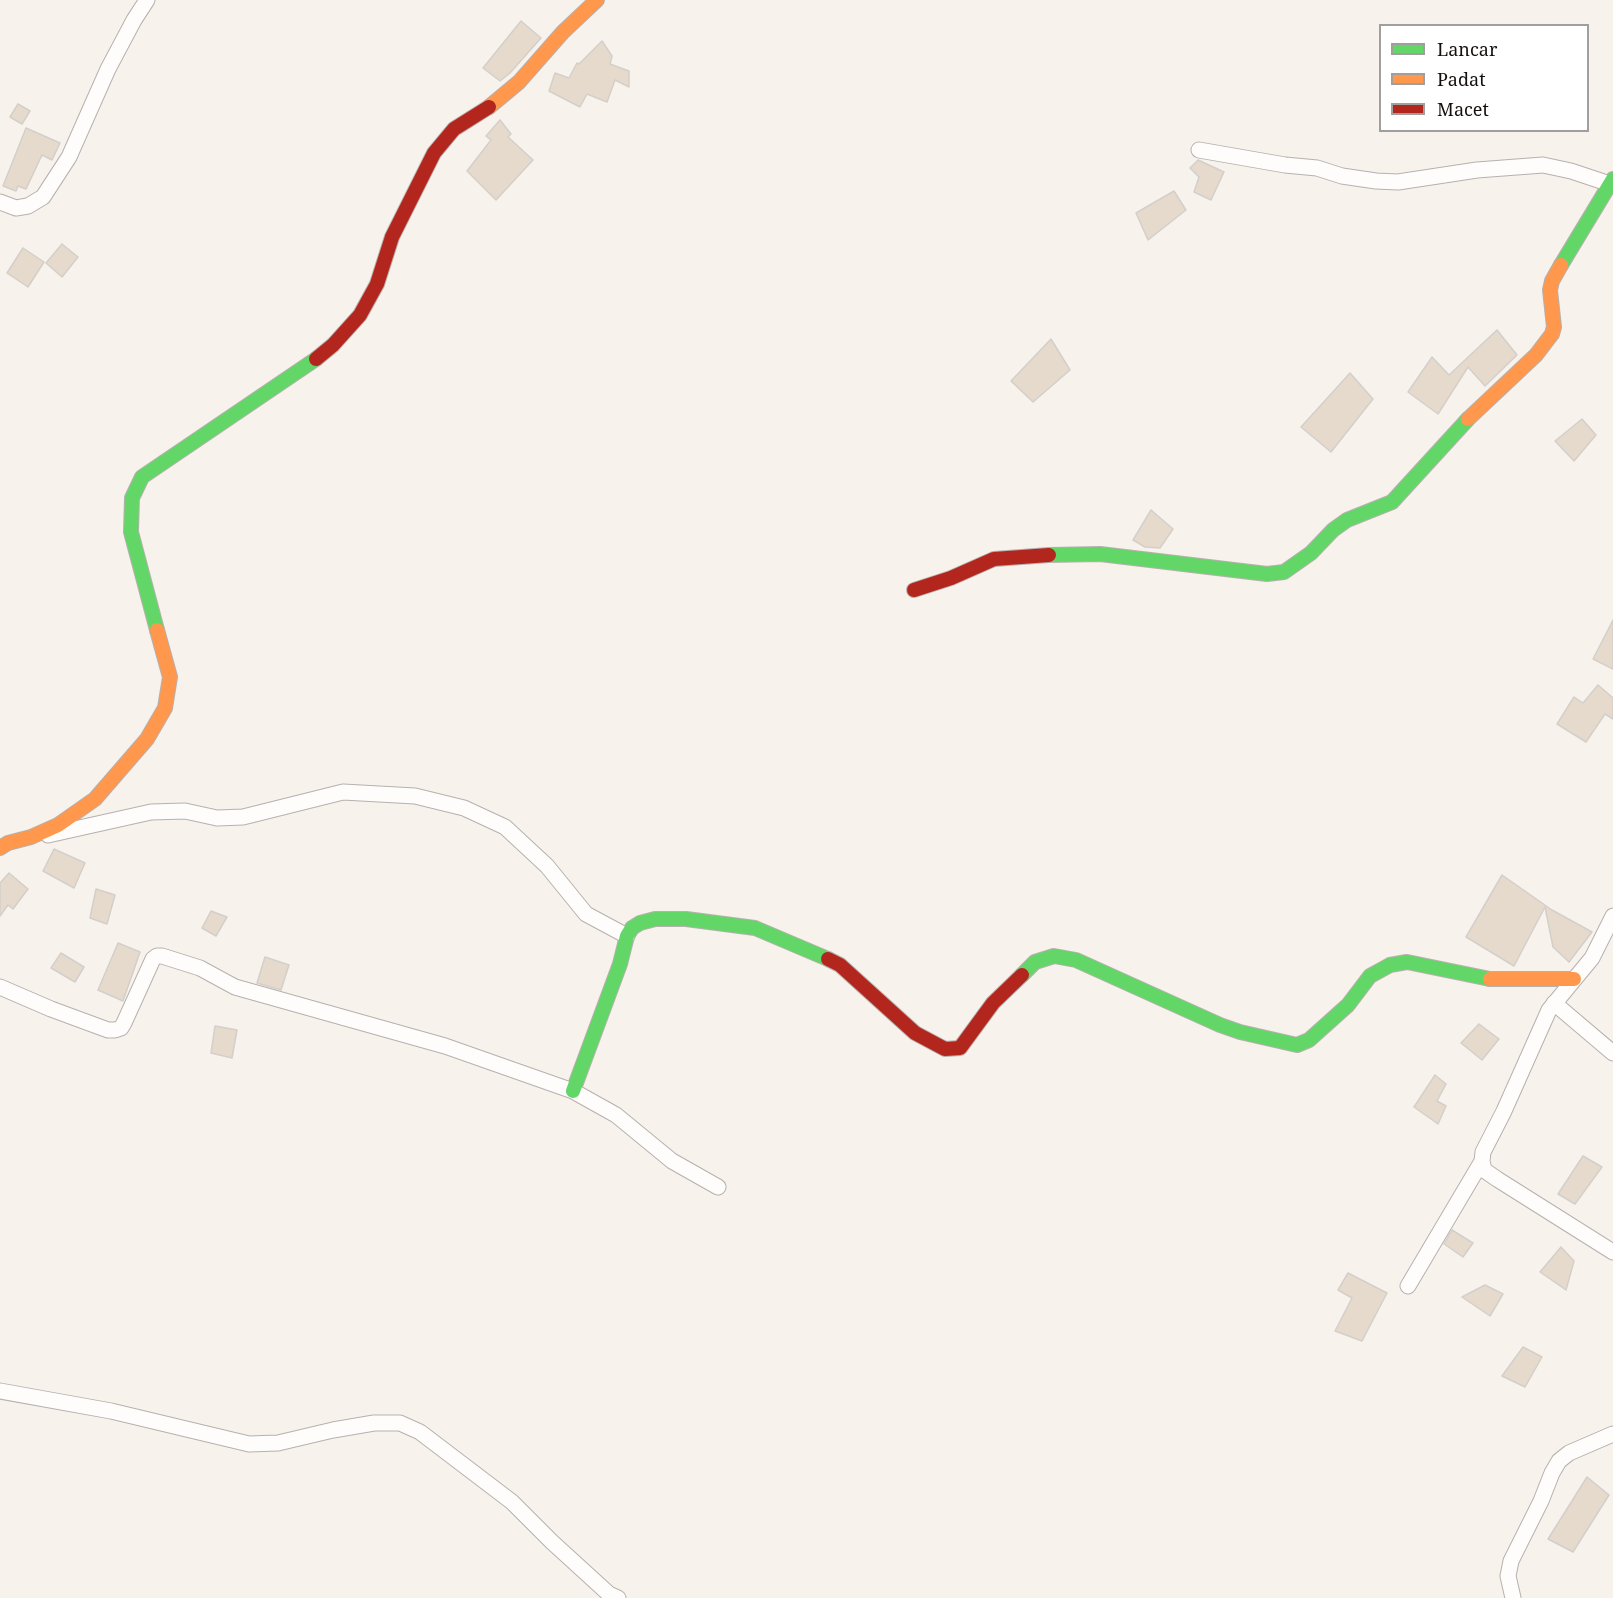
<!DOCTYPE html>
<html>
<head>
<meta charset="utf-8">
<style>
	body { margin:0 }
	#map { position:relative; width:1613px; height:1598px; overflow:hidden; background:#f8f2ed; font-family:"Noto Serif",serif }
	canvas { display:block }
	.legend { position:absolute; left:1379px; top:24px; width:210px; height:108px; box-sizing:border-box; background:#fff; border:2px solid #a19f9e; margin:0; padding:8px 10px; list-style:none; font-size:18px; color:#14100d }
	.legend li { display:flex; align-items:center; gap:12px; height:30px }
	.legend b { width:30px; border:2px solid #a19f9e }
</style>
</head>
<body>
<div id="map">
<canvas width="1613" height="1598"></canvas>
<ul class="legend">
<li><b style="height:8px;background:#63d668"></b>Lancar</li>
<li><b style="height:8px;background:#ff974d"></b>Padat</li>
<li><b style="height:8px;background:#b3261e"></b>Macet</li>
</ul>
</div>
<script>
const context = document.querySelector('canvas').getContext('2d');
context.lineJoin = 'round';
function fillPath(path, color) { context.fillStyle = color; context.fill(path, 'evenodd'); }
const toPath = rows => new Path2D(rows.map(r => 'M' + r).join(''));
function trace(path, color, width, dash) { context.strokeStyle = color; context.lineWidth = width; context.lineCap = dash ? 'butt' : 'round'; context.setLineDash(dash || []); context.stroke(path); }
const building = toPath([
	[521,21,541,38,510,73,500,81,483,68,521,21],
	[602,41,612,56,610,64,629,71,629,87,615,80,607,102,587,94,580,107,549,91,555,73,569,78,577,63,579,64,602,41],
	[18,104,30,111,22,124,10,117,18,104],
	[500,120,511,134,508,137,533,160,496,200,467,171,491,140,486,136,500,120],
	[26,128,60,143,52,160,42,155,26,189,18,186,16,191,3,186,26,128],
	[1198,160,1224,172,1211,200,1194,192,1199,177,1190,168,1198,160],
	[1174,191,1186,210,1148,240,1136,213,1174,191],
	[62,244,78,257,62,277,46,263,62,244],
	[23,248,44,262,28,287,7,273,23,248],
	[1497,330,1517,355,1485,386,1468,367,1438,414,1408,392,1432,357,1449,375,1497,330],
	[1051,339,1070,370,1033,402,1011,381,1051,339],
	[1350,373,1373,399,1331,452,1301,427,1350,373],
	[1582,419,1596,435,1574,461,1555,441,1582,419],
	[1151,510,1173,529,1160,548,1145,547,1133,540,1151,510],
	[1613,620,1613,669,1593,659,1613,620],
	[1598,685,1613,698,1613,719,1605,714,1586,742,1557,724,1574,697,1583,703,1598,685],
	[54,849,85,863,74,888,43,871,54,849],
	[9,873,28,889,13,909,8,905,0,916,0,883,9,873],
	[1502,875,1552,910,1592,932,1569,962,1553,947,1545,907,1514,966,1466,937,1502,875],
	[96,889,115,895,107,924,90,918,96,889],
	[211,911,227,917,216,936,202,928,211,911],
	[118,943,140,952,123,1001,98,990,118,943],
	[61,953,84,967,75,982,51,968,61,953],
	[265,957,289,965,281,990,257,983,265,957],
	[1479,1024,1499,1039,1482,1060,1461,1043,1479,1024],
	[215,1026,237,1030,232,1058,211,1053,215,1026],
	[1435,1075,1446,1084,1437,1101,1446,1106,1438,1124,1414,1107,1435,1075],
	[1583,1156,1602,1167,1575,1204,1558,1194,1583,1156],
	[1452,1230,1473,1243,1463,1257,1444,1244,1452,1230],
	[1561,1247,1574,1261,1566,1290,1540,1272,1561,1247],
	[1348,1273,1387,1293,1362,1341,1335,1331,1352,1298,1338,1290,1348,1273],
	[1485,1285,1503,1294,1490,1316,1462,1297,1485,1285],
	[1523,1347,1542,1357,1525,1387,1502,1376,1523,1347],
	[1587,1477,1609,1495,1573,1552,1548,1539,1587,1477]
]);
fillPath(building, '#e6dacd');
trace(building, '#d3cfca', 1.5);
const street = toPath([
	[1199,150,1285,165,1317,168,1342,176,1376,181,1398,182,1477,170,1543,165,1571,171,1610,184],
	[0,202,16,208,28,206,43,197,69,157,108,69,134,20,147,0],
	[48,835,151,812,185,811,217,818,243,817,343,792,415,796,464,808,505,827,547,866,586,914,627,936],
	[1613,916,1592,958,1549,1010,1504,1111,1483,1152,1482,1161,1484,1170,1497,1179,1613,1252],
	[0,987,51,1009,108,1030,115,1030,121,1028,124,1023,153,959,157,956,162,956,200,968,235,987,445,1046,573,1091,616,1115,672,1161,718,1187],
	[1554,1003,1613,1053],
	[1408,1286,1482,1161],
	[0,1391,111,1411,249,1444,278,1443,333,1430,374,1423,400,1423,420,1432,512,1502,552,1542,609,1594,618,1598],
	[1513,1598,1508,1576,1511,1561,1541,1501,1552,1473,1559,1461,1569,1453,1613,1434]
]);
const fast = toPath([
	[1561,265,1613,179],
	[1049,555,1100,554,1267,574,1284,572,1311,553,1333,530,1347,520,1392,502,1468,419],
	[157,630,131,532,132,498,142,477,316,359],
	[1022,975,1035,962,1054,956,1076,960,1220,1025,1240,1032,1297,1045,1309,1040,1348,1005,1370,976,1390,965,1407,962,1490,979],
	[573,1091,620,964,627,936,632,928,640,923,655,919,686,919,755,928,828,959]
]);
const slow = toPath([
	[489,107,519,82,563,32,597,0],
	[1468,419,1536,355,1552,334,1554,327,1550,290,1552,281,1561,265],
	[0,848,8,843,31,837,58,825,95,799,147,739,165,708,170,677,157,630],
	[1490,979,1574,979]
]);
const jam = toPath([
	[316,359,333,345,360,315,377,284,392,237,434,153,454,129,489,107],
	[914,590,951,578,994,559,1049,555],
	[828,959,840,965,915,1033,945,1049,960,1048,993,1003,1022,975]
]);
trace(street, '#b6b1ae', 17);
trace(fast, '#b6b1ae', 16);
trace(slow, '#b6b1ae', 16);
trace(jam, '#b6b1ae', 16);
trace(street, '#fefdfc', 15);
trace(fast, '#63d668', 14);
trace(slow, '#ff974d', 14);
trace(jam, '#b3261e', 14);
</script>
</body>
</html>
